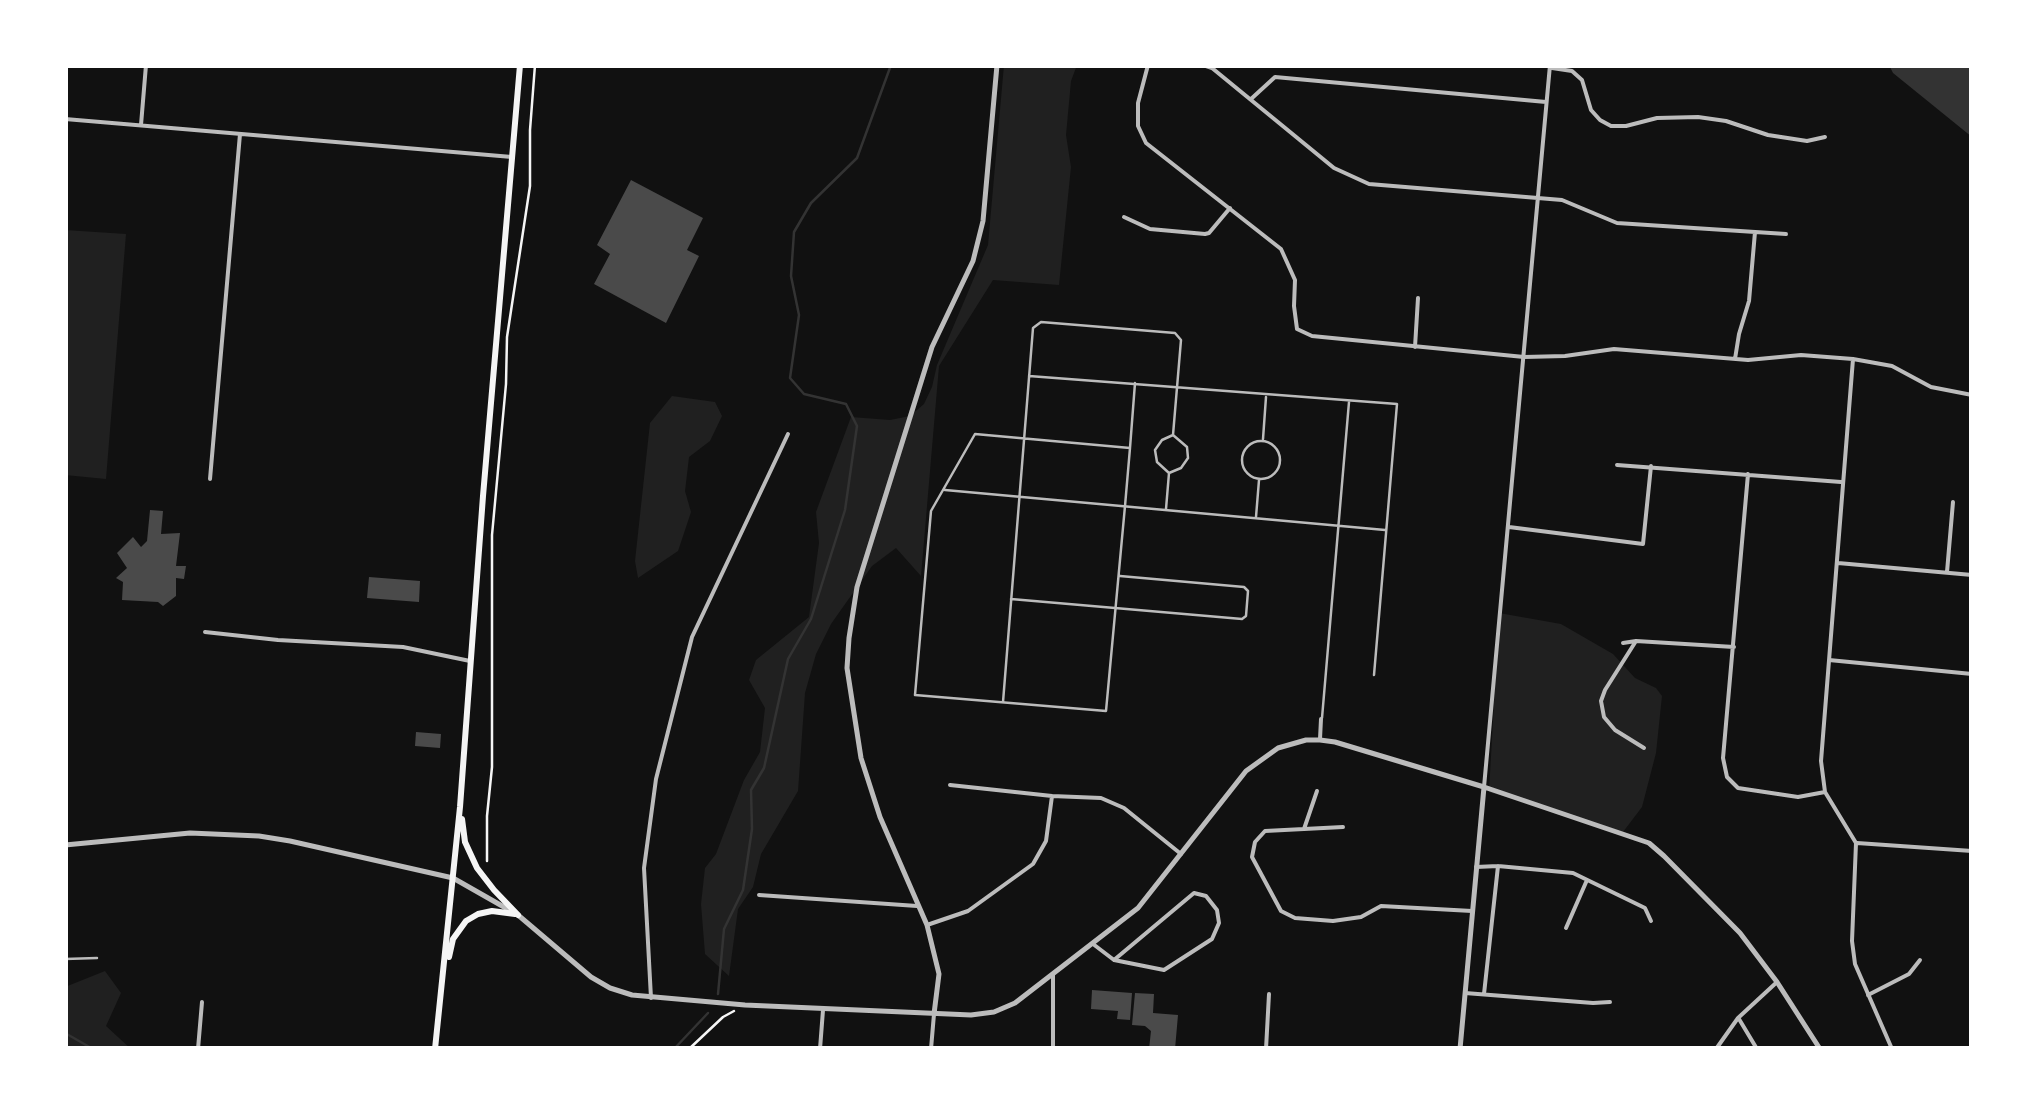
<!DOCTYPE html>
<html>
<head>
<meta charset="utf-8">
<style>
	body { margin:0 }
	#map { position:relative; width:2037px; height:1114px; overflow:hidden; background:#111; font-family:Cabin,sans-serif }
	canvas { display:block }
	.frame { position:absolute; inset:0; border:68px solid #fff; pointer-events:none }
</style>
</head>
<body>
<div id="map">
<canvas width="2037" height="1114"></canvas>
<div class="frame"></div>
</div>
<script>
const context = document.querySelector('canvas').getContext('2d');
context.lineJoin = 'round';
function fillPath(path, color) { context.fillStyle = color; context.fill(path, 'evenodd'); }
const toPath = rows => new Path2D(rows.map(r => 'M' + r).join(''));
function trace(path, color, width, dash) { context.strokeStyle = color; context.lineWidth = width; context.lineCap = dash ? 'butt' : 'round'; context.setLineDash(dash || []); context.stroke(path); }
fillPath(toPath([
	[1004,65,1077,65,1071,81,1066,135,1071,167,1059,285,993,280,939,366,921,576,896,548,872,566,831,624,816,654,805,693,798,791,761,854,753,887,738,909,729,976,705,954,701,904,705,868,716,854,744,780,760,752,765,708,749,680,756,660,809,617,819,543,816,512,851,417,890,420,910,416,924,404,932,387,937,365,988,245],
	[65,230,126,234,106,479,65,475],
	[672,396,715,402,722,416,710,441,689,457,685,491,691,512,678,551,638,578,635,561,650,423],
	[1499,613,1561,624,1613,654,1635,678,1656,688,1662,696,1656,753,1642,807,1623,832,1489,792],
	[105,971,121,993,106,1026,131,1049,65,1049,65,987]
]), '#202020');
fillPath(toPath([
	[1889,65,1972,65,1972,137,1893,73]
]), '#333');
trace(toPath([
	[718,994,724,929,743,890,752,829,751,790,764,768,788,659,811,619,845,510,857,426,846,404,804,394,790,378,799,315,791,276,794,232,811,203,857,158,891,65],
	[65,1033,93,1049],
	[674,1049,708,1013]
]), '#333', 2.5);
fillPath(toPath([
	[631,180,703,218,687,250,699,256,666,323,594,284,610,254,597,245],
	[150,510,163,511,161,534,180,533,176,566,186,566,184,579,176,578,176,596,163,606,158,602,122,600,123,582,116,578,127,568,117,553,133,537,141,547,147,541],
	[369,577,420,581,419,602,367,598],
	[416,732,441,734,440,748,415,746],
	[1092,990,1132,993,1130,1020,1117,1019,1118,1011,1091,1009],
	[1135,993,1154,994,1153,1013,1178,1015,1175,1049,1149,1049,1151,1031,1145,1026,1132,1025]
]), '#4a4a4a');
trace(toPath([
	[487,861,487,816,492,767,492,535,506,384,507,337,530,186,530,130,535,65],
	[689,1049,723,1017,734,1011]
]), '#f5f5f5', 2.5);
trace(toPath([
	[1029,376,1397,404,1374,675],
	[1263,439,1266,397],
	'1242 460a19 19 0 1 1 38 0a19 19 0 1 1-38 0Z',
	[1130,448,975,434,931,511,915,695,1106,711,1125,506,1130,448,1135,383],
	[945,490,1385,530],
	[1166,509,1169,473,1157,462,1155,450,1162,440,1173,435,1187,447,1188,458,1181,468,1169,473],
	[1256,517,1259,480],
	[1011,599,1242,619,1246,616,1248,591,1244,587,1120,576],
	[1003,702,1033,328,1041,322,1175,333,1181,340,1173,435],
	[1322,718,1349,402],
	[65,959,97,958]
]), '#bcbcbc', 2.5);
trace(toPath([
	[1148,65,1138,103,1138,126,1146,143,1281,249,1295,280,1294,306,1297,329,1312,336,1524,357,1565,356,1614,349,1748,360,1801,355,1853,359,1892,366,1931,387,1972,395],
	[1203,65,1212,68,1334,168,1369,184,1562,200,1617,223,1786,234],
	[1552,68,1572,71,1582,80,1591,110,1600,120,1611,126,1626,126,1657,118,1698,117,1726,121,1768,135,1807,141,1825,137],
	[1251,99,1275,77,1546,102],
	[65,119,512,157],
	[141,125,146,65],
	[1124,217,1150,229,1205,234,1209,233,1230,208],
	[1415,347,1418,298],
	[1735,359,1739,334,1749,301,1755,232],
	[1853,359,1821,761,1825,792,1856,843,1852,941,1855,964,1892,1049],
	[1617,465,1841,482],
	[1748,474,1723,758,1727,777,1738,788,1798,797,1825,792],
	[210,479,240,134],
	[1509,527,1643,544,1651,466],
	[1838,563,1972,575],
	[1947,572,1953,502],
	[205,632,278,640,403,647,470,661],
	[1636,641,1605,690,1601,701,1604,717,1615,730,1644,748],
	[1623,643,1636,641,1734,647],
	[1829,660,1972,674],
	[1320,739,1321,719],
	[950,785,1052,796,1101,798,1124,808,1181,854],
	[1484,787,1550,65],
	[1343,827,1265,831,1255,842,1252,857,1281,911,1295,918,1333,921,1361,917,1381,906,1472,911],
	[1304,829,1317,791],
	[1857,843,1972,851],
	[1476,867,1498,866,1573,873,1645,908,1651,921],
	[759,895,917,906],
	[927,925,968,911,1033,864,1046,841,1052,796],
	[1566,928,1587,880],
	[1093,944,1114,960,1164,970,1212,939,1219,923,1217,910,1206,896,1194,893,1114,960],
	[1465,993,1593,1003,1610,1002],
	[1484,994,1498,866],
	[1868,995,1909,974,1920,960],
	[651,998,644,868,656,779,692,637,788,434],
	[1739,1019,1757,1049],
	[198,1049,202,1002],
	[820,1049,823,1010],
	[931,1049,934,1014],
	[1053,1049,1053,974],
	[1266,1049,1269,994],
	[1716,1049,1738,1018,1777,982]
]), '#bcbcbc', 4);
trace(toPath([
	[65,845,190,833,259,836,290,841,453,878,518,915,591,977,610,988,632,995,745,1005,971,1015,994,1012,1015,1003,1138,908,1246,771,1278,748,1306,740,1320,740,1335,742,1484,787,1649,843,1664,856,1740,933,1777,982,1820,1049],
	[934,1014,939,974,927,925,880,817,861,758,847,668,849,638,857,587,932,347,973,261,983,221,997,65],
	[1460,1049,1484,787]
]), '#bcbcbc', 5);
trace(toPath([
	[462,819,465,842,477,868,494,890,518,915],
	[449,957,453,939,466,921,478,914,492,911,515,914],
	[435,1049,460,807,483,496,520,65]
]), '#f5f5f5', 6);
</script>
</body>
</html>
